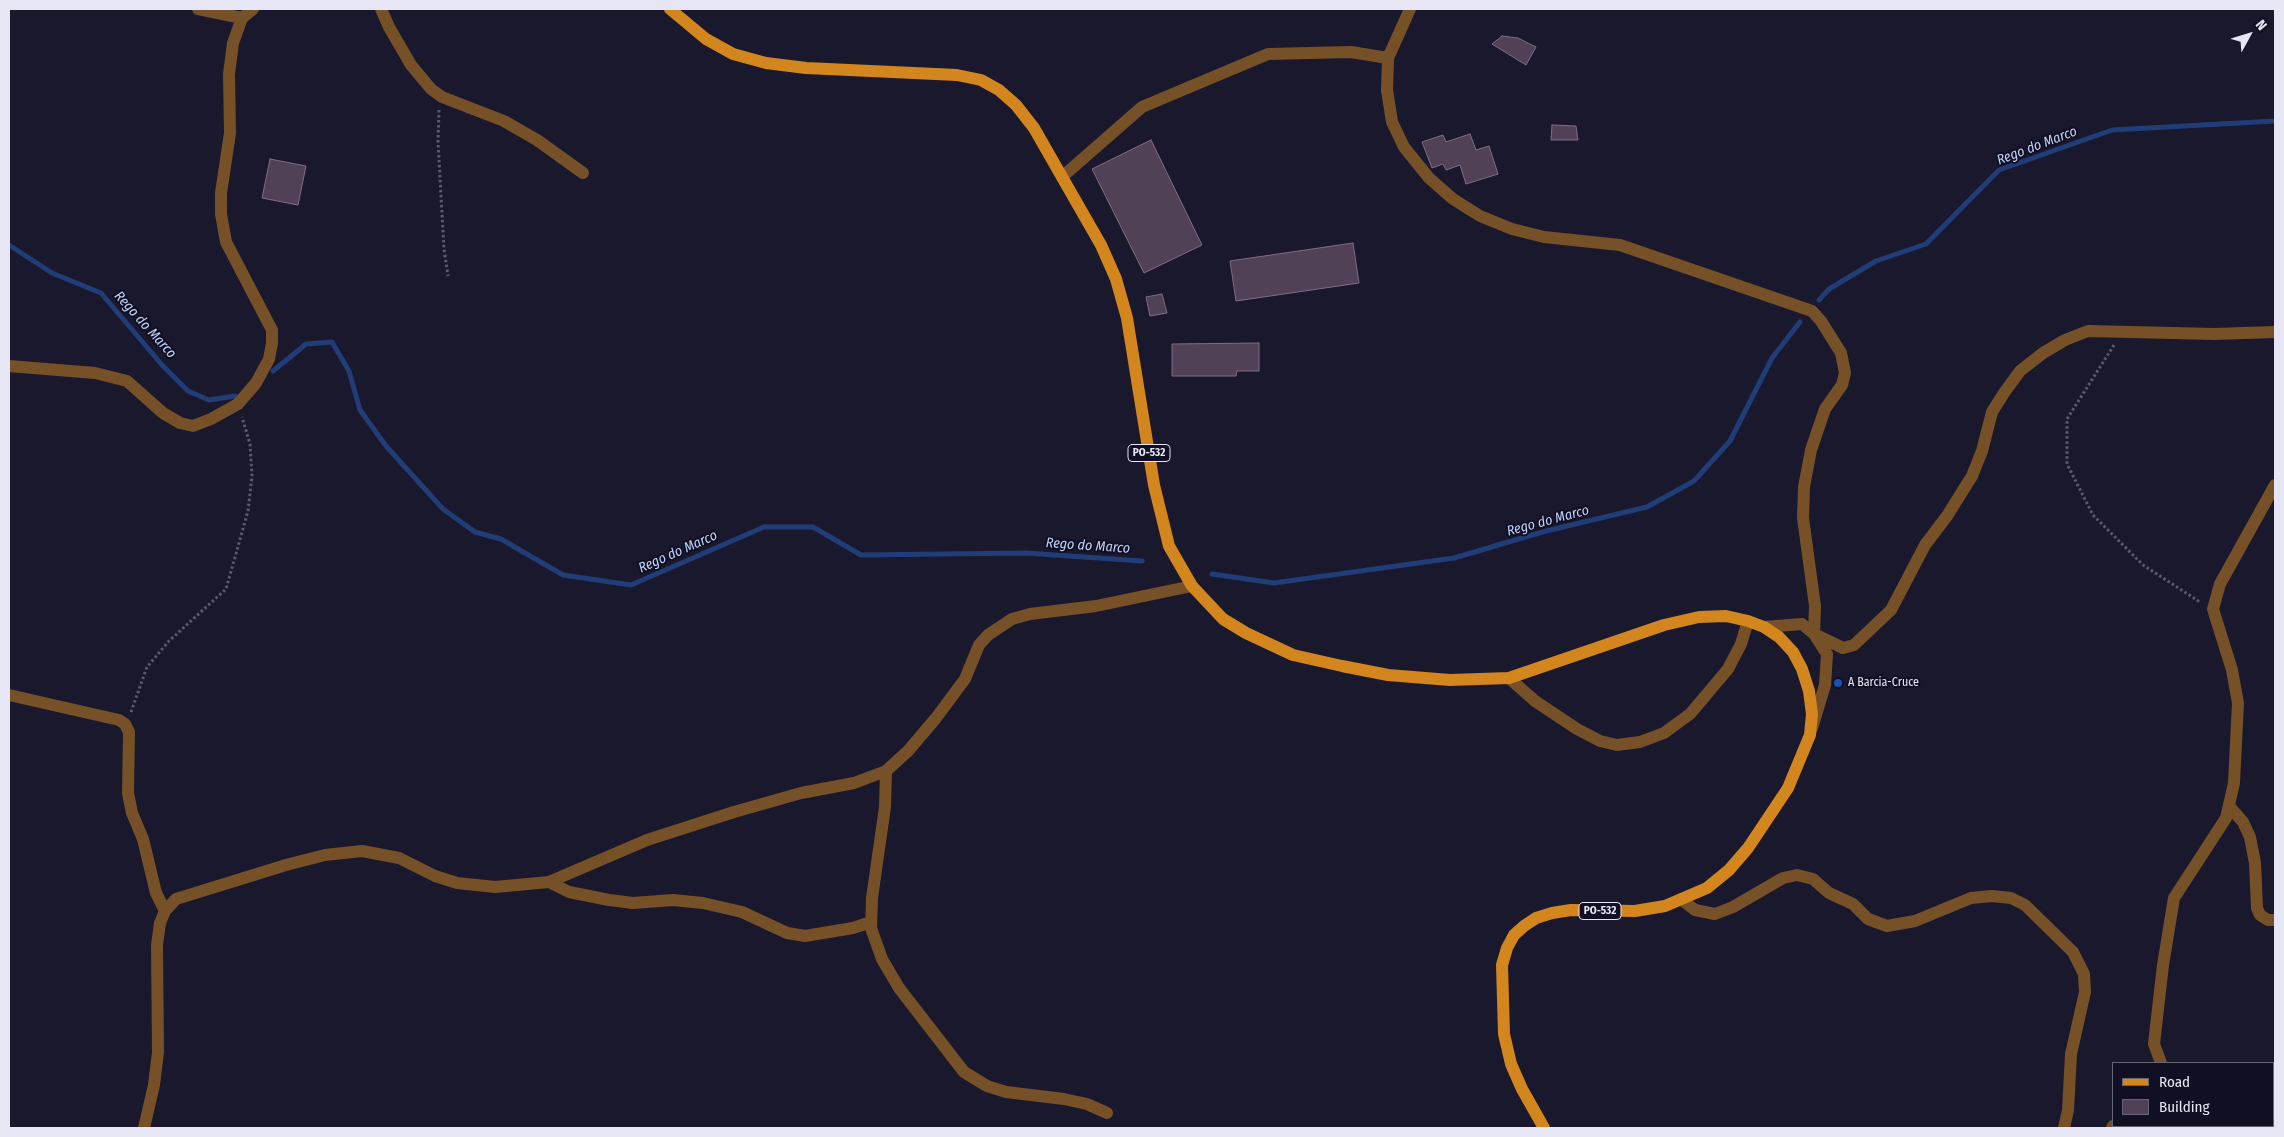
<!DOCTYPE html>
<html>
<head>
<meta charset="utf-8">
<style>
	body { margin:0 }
	#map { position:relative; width:2284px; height:1137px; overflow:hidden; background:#1a182d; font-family:"Fira Sans Condensed",sans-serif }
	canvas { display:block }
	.frame { position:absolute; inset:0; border:10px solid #e6e6f5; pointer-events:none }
	.legend { position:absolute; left:2112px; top:1062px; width:162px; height:65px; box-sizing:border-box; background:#110f23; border:1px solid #666577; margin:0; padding:6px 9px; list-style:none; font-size:15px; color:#e6e6f5 }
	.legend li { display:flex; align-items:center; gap:10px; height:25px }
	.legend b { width:25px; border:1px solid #666577 }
	.north { position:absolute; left:2224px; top:10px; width:50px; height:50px; -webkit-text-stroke:4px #110f23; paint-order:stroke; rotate:51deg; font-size:14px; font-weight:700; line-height:20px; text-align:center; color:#e6e6f5 }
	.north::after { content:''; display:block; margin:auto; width:18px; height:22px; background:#e6e6f5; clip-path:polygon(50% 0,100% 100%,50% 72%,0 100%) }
</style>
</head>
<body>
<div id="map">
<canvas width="2284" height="1137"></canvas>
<div class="frame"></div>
<ul class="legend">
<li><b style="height:6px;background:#d2861d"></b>Road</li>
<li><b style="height:14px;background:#514156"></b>Building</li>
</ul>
<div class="north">N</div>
</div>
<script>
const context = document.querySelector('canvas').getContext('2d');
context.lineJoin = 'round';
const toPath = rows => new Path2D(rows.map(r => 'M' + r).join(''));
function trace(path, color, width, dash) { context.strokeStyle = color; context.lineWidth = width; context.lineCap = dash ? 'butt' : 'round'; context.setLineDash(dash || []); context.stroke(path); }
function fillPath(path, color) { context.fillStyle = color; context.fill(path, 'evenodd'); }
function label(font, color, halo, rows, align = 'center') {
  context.font = font + ' "Fira Sans Condensed",sans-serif'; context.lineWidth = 4; context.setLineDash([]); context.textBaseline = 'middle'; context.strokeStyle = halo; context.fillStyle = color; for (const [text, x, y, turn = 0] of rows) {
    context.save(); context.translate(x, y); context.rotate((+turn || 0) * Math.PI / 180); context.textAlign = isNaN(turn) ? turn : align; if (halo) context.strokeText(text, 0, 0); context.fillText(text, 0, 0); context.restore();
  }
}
trace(toPath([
	[9,245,52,273,101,293,162,365,188,391,209,400,235,396],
	[1819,300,1829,289,1876,261,1926,244,1999,170,2112,130,2275,121],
	[273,371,306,344,332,342,349,371,360,410,386,446,443,509,475,532,501,539,563,575,631,585,764,527,813,527,861,555,1026,553,1142,561],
	[1212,574,1274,583,1454,558,1546,531,1647,507,1694,481,1730,441,1772,358,1800,322]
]), '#203d78', 5);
const building = toPath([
	[1502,36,1518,38,1536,47,1526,65,1492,44,1502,36],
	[1552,125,1576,126,1578,140,1551,140,1552,125],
	[1470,134,1476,150,1489,146,1498,174,1466,184,1460,165,1446,170,1443,164,1432,168,1422,142,1443,135,1446,142,1470,134],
	[1151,140,1202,245,1144,273,1092,169,1151,140],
	[270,159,306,166,298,205,262,198,270,159],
	[1353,243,1359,283,1236,301,1230,261,1353,243],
	[1162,294,1167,313,1150,316,1146,297,1162,294],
	[1259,343,1259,371,1237,371,1236,376,1172,376,1172,344,1259,343]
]);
fillPath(building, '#514156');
trace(building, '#7f6d85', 1);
trace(toPath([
	[439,110,438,142,444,249,448,276],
	[2114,345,2067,419,2067,464,2093,515,2143,565,2200,602],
	[131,712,147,667,169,641,226,589,248,511,252,476,250,444,242,417]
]), '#5b5a6d', 3, [2.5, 2.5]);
trace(toPath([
	[198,9,242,18],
	[381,9,389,27,411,65,431,89,442,97,504,121,537,140,583,173],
	[1410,9,1388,58,1387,90,1392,122,1404,147,1429,178,1453,199,1480,216,1512,229,1544,237,1620,245,1812,311,1821,321,1841,353,1845,373,1842,385,1825,409,1811,450,1804,487,1803,518,1815,606,1814,634,1843,648,1854,645,1891,610,1925,545,1947,516,1972,476,1982,451,1992,412,2004,393,2020,371,2043,353,2065,340,2088,331,2214,334,2275,332],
	[1062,177,1142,107,1268,54,1351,52,1388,58],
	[9,366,95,373,127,381,163,413,180,423,193,426,211,419,238,404,256,383,269,359,272,343,272,330,226,242,221,214,221,193,230,133,229,74,233,43,242,18,253,9],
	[1764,627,1802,624,1814,634,1827,654,1825,685,1812,728],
	[1509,678,1535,701,1577,729,1600,741,1617,745,1640,742,1664,733,1690,714,1728,669,1741,644,1748,621],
	[9,695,119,720,125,724,129,732,128,793,132,813,143,839,156,893,165,911],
	[886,771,885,807,872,898,871,928,882,959,899,988,964,1072,987,1086,1006,1092,1064,1099,1087,1104,1107,1113],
	[2229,806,2243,822,2250,837,2255,863,2257,908,2260,915,2268,920,2275,920],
	[549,882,569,892,609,900,633,903,673,900,703,903,742,912,787,933,805,936,853,928,871,922],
	[1682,900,1695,910,1715,914,1733,907,1783,878,1797,875,1813,879,1829,893,1853,904,1868,919,1887,926,1915,921,1971,898,1992,896,2011,898,2025,905,2073,952,2084,974,2085,992,2071,1054,2068,1110,2064,1128],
	[2161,1063,2154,1044,2163,965,2174,898,2226,818,2234,783,2238,703,2232,670,2213,609,2220,584,2275,485],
	[2182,1126,2182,1128],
	[144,1128,154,1085,158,1052,157,945,160,923,165,911,176,899,286,865,325,855,362,851,399,858,435,876,457,883,495,887,549,882,647,840,734,812,801,793,854,783,886,771,908,751,936,718,965,679,979,645,988,635,1012,619,1030,614,1096,606,1192,586],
	[2112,1128,2113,1126]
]), '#765128', 12);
trace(toPath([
	[670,9,706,39,733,54,766,63,806,68,957,75,981,80,999,90,1016,105,1034,128,1062,177,1101,245,1116,279,1127,318,1154,485,1169,546,1192,586,1223,619,1246,633,1293,655,1342,666,1388,675,1450,680,1509,678,1664,625,1699,617,1726,616,1748,621,1764,627,1779,637,1793,652,1802,669,1809,691,1812,714,1810,735,1788,788,1748,848,1729,870,1707,888,1665,906,1635,911,1571,910,1552,913,1536,918,1524,926,1514,935,1507,948,1502,965,1504,1034,1511,1064,1522,1089,1544,1128]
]), '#d2861d', 12);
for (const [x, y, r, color] of [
	[1838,683,5,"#1a4fb4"]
]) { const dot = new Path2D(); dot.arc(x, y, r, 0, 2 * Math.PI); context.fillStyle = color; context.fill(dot); trace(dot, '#110f23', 2); }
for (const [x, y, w] of [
	[1149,453,42],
	[1600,911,42]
]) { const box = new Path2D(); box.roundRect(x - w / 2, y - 8.5, w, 17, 4); context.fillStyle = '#110f23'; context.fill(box); trace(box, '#e6e6f5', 1); }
label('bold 11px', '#e6e6f5', null, [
	["PO-532",1149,453],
	["PO-532",1600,911]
]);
label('12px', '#e6e6f5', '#110f23', [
	["A Barcia-Cruce",1848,683]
], 'left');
label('italic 14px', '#bfd3f7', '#110f23', [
	["Rego do Marco",2037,146,-21],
	["Rego do Marco",145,325,48],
	["Rego do Marco",1548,521,-15],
	["Rego do Marco",1088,546,4],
	["Rego do Marco",678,552,-24]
]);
</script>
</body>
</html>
